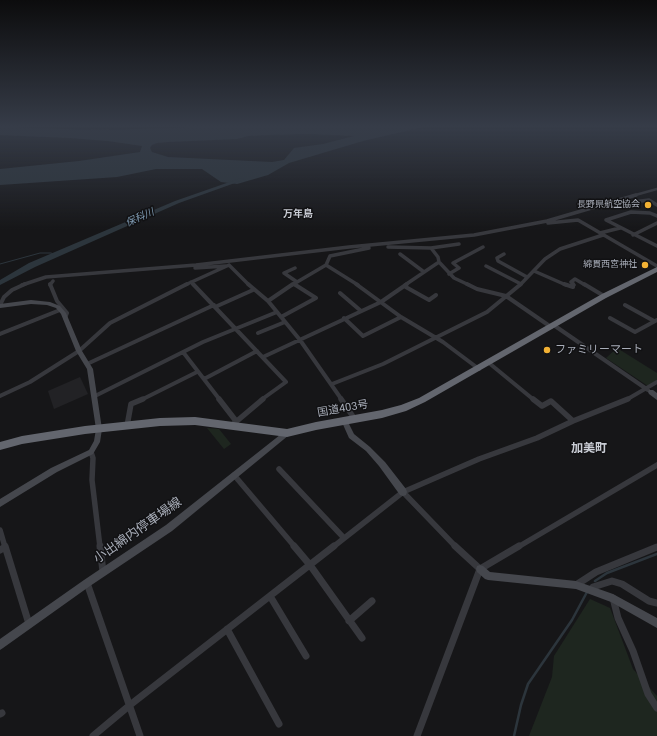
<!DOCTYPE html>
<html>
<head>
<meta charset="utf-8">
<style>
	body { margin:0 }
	canvas { display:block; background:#161618 }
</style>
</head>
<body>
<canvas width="657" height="736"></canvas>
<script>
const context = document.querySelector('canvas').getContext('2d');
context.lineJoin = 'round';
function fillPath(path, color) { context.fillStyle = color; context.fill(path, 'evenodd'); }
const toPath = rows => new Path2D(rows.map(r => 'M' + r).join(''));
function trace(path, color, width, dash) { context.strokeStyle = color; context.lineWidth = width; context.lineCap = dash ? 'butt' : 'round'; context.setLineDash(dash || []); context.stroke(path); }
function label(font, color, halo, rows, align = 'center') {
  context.font = font + ' Roboto,"Noto Sans JP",sans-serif'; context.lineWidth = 3; context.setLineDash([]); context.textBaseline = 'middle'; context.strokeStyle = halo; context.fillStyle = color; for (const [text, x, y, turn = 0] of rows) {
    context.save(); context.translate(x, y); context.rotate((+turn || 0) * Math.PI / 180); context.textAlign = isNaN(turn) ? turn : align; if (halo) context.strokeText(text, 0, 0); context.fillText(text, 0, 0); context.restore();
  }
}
fillPath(toPath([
	[80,377,88,394,54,409,48,391]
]), '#222225');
fillPath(toPath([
	[617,348,657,373,657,380,648,386,606,358],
	[207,428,219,429,231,444,224,449],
	[590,599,610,608,633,669,657,696,657,736,529,736,552,677,554,656]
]), '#1e261f');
fillPath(toPath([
	[0,127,100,130,205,127,423,127,363,141,289,163,268,175,237,184,221,182,202,169,156,169,117,177,0,185,0,169,79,161,140,152,142,146,108,141,69,138,0,135],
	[309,134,354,136,323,144,294,148,284,160,272,162,168,157,152,152,150,148,152,145,157,143,168,142,237,139,248,136,268,135]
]), '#2c353c');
trace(toPath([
	[0,264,40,253,51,253,56,255]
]), '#2c353c', 1);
trace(toPath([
	[595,581,607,573,657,554],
	[514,736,521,705,528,684,572,620,587,592]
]), '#2c353c', 2.5);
fillPath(toPath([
	[241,178,246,179,179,203,35,267,0,285,0,280,29,263,175,201,241,178]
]), '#2c353c');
trace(toPath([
	[632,196,657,189]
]), '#37383d', 2.5);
trace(toPath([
	[610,205,649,200,657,205],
	[657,216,650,213,631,212,606,220,657,246],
	[548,223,578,220,657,266],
	[600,233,620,228],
	[633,235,657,223],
	[388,247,431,248,438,257,439,262,454,278,469,285],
	[431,248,459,244],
	[400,254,424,272],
	[504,254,497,258,498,261,527,277],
	[229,265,249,285],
	[326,265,358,285],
	[486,266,521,284],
	[195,268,226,266],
	[295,268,284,273,297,282],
	[534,271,566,285],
	[449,274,459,268,453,263,483,247],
	[191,282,194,285],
	[294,284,296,285],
	[22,285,46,277,196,265,349,247,474,235,547,221,636,195],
	[50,285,53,281],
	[185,285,229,265],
	[292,285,326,265,330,256,369,248],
	[405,285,439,262],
	[520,285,545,259,560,249,603,235],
	[574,285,571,282,575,279,585,285]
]), '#37383d', 3.5);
trace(toPath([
	[50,284,57,301,67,313,65,318],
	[193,284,286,382,261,400],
	[248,284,268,301,300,340,342,400],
	[356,284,401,317,443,342,479,369],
	[467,284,477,289,506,296,551,327],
	[564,284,573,287,573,284],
	[584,284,604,296],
	[404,286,429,300,436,295],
	[340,293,361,311],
	[268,301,293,284],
	[0,305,4,297,12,290,25,284],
	[625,305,654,321],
	[215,307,253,290],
	[281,317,316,298,294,284],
	[344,318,363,336,401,317],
	[610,318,635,332,657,320],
	[555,326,648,390],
	[258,333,285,322],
	[0,334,60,310],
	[183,352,220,400],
	[263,357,381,302,407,284],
	[489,363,534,400],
	[87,364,214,305],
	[204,379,257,351],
	[332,384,383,364,487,312,521,284],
	[0,396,30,382,79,351,110,323,187,284],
	[95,396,203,342,277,312],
	[141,400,197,372],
	[626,400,657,382]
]), '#37383d', 4);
trace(toPath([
	[219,399,236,421],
	[341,399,354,418],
	[533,399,542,406,551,401,573,421],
	[127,426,131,404,143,399],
	[231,426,263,399],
	[91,452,93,458,92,480,100,547],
	[279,469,344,538],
	[234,475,295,547],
	[403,492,456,547],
	[0,530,5,547],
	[333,547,403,492,479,459,537,438,573,421,628,399],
	[518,547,657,465]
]), '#37383d', 5.5);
trace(toPath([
	[5,546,29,624],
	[100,546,103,572],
	[294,546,310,565,362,638],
	[455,546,480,569],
	[0,550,5,547],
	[87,583,140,736],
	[576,585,596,572,657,547],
	[591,590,593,587,612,581,622,584,649,601,657,603],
	[270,596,306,656],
	[613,598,618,618,633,651,648,694,657,708],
	[349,621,372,601],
	[227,629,279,724],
	[0,714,2,713],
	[93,736,130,705,334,546],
	[417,736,480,569,519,546]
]), '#37383d', 7);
fillPath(toPath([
	[31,300,50,302,60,306,66,313,82,351,93,369,102,429,100,442,93,454,57,472,0,507,0,499,51,468,89,450,94,441,96,429,87,369,76,351,61,314,56,308,47,305,31,304,0,308,0,304,31,300],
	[649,390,653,390,657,393,657,400,649,394,648,392,649,390],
	[344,417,346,418,354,434,370,447,385,462,406,489,407,492,406,495,403,496,400,495,379,466,366,451,349,438,341,420,342,418,344,417],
	[287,430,289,431,290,433,289,435,172,531,90,586,3,648,0,650,0,639,84,580,166,525,285,431,287,430],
	[480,565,483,566,490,572,576,581,613,594,657,618,657,628,611,602,576,589,488,580,485,579,477,572,476,569,477,566,480,565]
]), '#45474d');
fillPath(toPath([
	[657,267,657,272,606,298,425,402,406,411,382,418,316,430,287,437,195,425,160,426,85,434,22,444,0,450,0,442,22,436,85,426,160,418,195,417,287,429,316,422,382,410,401,405,419,398,602,294,657,267]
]), '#63666e');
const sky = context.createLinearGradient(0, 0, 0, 230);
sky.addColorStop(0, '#0c0c0d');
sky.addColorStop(0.55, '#363c48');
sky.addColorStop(1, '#363c4800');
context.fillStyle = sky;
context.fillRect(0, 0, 657, 230);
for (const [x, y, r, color] of [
	[648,205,4,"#f2b134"],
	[645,265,4,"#f2b134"],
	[547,350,4,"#f2b134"]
]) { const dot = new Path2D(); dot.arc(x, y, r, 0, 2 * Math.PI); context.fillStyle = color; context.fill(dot); trace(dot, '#111113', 1.5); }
label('9px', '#a8adb8', '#111113', [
	["長野県航空協会",640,205],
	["綿貫西宮神社",637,265]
], 'right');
label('bold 10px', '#c9ccd4', '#111113', [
	["万年島",298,214]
]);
label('italic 10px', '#7f9bb3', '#111113', [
	["保科川",140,218,-24]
]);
label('11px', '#a8adb8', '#111113', [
	["ファミリーマート",555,350]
], 'left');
label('11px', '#a8adb8', '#111113', [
	["国道403号",343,409,-10]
]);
label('bold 12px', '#c9ccd4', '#111113', [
	["加美町",589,449]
]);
label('13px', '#a8adb8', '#111113', [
	["小出綿内停車場線",138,531,-35]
]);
</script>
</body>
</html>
